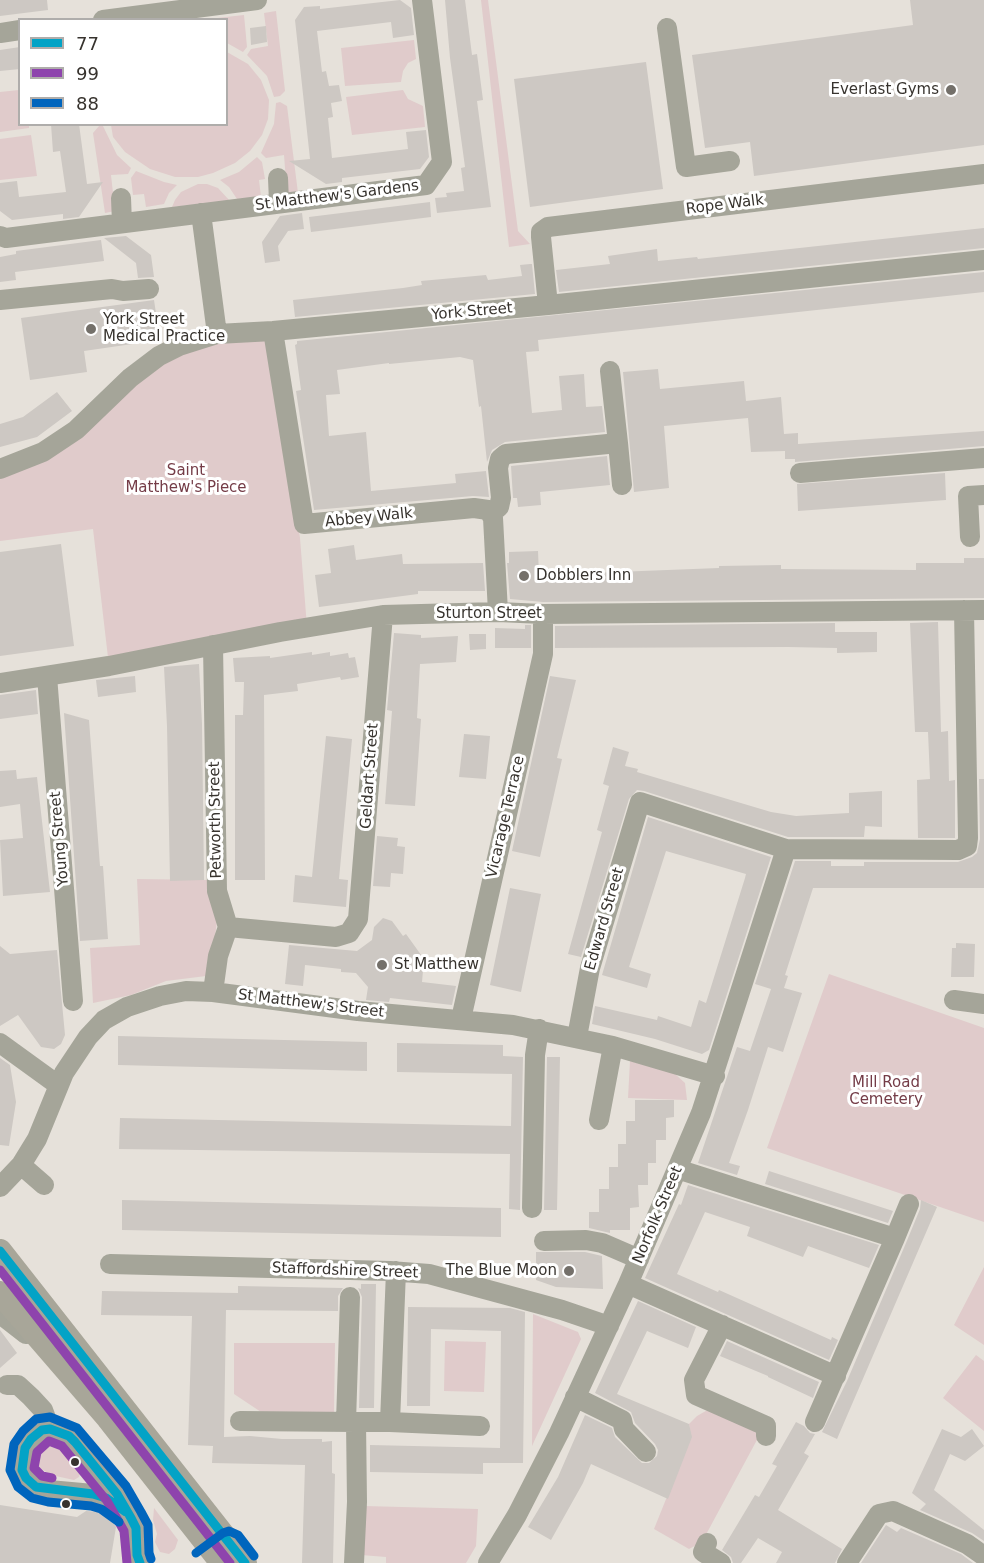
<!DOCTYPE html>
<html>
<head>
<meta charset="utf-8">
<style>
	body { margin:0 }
	#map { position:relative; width:984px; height:1563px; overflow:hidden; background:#e6e1da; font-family:"DejaVu Sans",sans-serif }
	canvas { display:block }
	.legend { position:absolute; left:18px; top:18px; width:210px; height:108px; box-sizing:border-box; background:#fff; border:2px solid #afadab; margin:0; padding:8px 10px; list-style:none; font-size:18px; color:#37332e }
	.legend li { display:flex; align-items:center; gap:12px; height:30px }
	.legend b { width:30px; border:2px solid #afadab }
</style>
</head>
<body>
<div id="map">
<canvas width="984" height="1563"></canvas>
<ul class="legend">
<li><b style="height:8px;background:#03a3c6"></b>77</li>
<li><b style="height:8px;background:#8e44ad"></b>99</li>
<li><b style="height:8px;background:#0065bd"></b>88</li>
</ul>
</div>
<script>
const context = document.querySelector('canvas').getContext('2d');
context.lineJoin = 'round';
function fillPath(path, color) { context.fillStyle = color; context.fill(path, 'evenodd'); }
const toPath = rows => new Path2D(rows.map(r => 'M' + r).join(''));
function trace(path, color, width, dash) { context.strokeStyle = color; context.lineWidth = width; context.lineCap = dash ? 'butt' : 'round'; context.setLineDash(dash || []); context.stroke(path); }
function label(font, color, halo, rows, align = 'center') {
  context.font = font + ' "DejaVu Sans",sans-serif'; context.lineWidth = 6; context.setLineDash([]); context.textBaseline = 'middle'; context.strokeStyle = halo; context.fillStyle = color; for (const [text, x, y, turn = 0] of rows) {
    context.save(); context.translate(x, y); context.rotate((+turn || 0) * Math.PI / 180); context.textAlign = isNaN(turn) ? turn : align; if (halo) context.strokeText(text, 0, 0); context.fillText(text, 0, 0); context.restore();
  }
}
fillPath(toPath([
	[481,0,488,0,518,231,530,244,509,247],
	[276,11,285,91,280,96,274,97,267,76,247,55,251,49,268,46,264,13],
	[244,15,247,47,243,52,227,43,226,20,208,19],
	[414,40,416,59,408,63,403,71,401,82,345,86,341,48],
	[227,52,248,64,261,80,269,100,268,119,262,135,250,151,235,163,213,173,198,177,175,177,150,169,125,152,113,137,111,125,226,124],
	[19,90,20,124,29,125,29,128,0,132,0,92],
	[403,90,408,99,423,106,425,127,352,135,346,97],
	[280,102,287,106,298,193,287,194,284,155,266,158,261,153,274,124,276,103],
	[99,126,103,126,117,155,131,168,128,174,111,175,115,211,105,213,93,133],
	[31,135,37,176,0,180,0,139],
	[257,157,262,162,265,179,259,180,261,197,237,199,229,187,220,180,239,172],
	[136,171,164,182,177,185,169,193,164,204,146,207,144,194,133,195,131,178],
	[198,184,207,184,218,188,230,201,172,207,175,200,181,192],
	[271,338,300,538,307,627,109,666,93,529,0,541,0,472,71,445,129,389,177,352,218,339],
	[137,879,212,880,217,921,213,952,206,976,166,981,131,995,93,1003,90,948,140,945],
	[829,974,984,1028,984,1222,767,1148],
	[630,1061,674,1073,685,1083,687,1100,628,1098],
	[984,1267,984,1345,954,1325],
	[533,1314,578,1332,581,1339,532,1446],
	[445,1341,486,1342,484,1392,444,1391],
	[234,1343,335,1343,334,1413,261,1412,234,1394],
	[976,1355,984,1361,984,1431,943,1398],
	[711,1408,755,1427,758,1438,702,1542,689,1549,654,1529,691,1437,689,1424,697,1416],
	[56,1438,64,1441,81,1468,79,1477,74,1480,51,1475,40,1468,34,1456,38,1446,47,1440],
	[364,1506,478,1509,476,1546,466,1563,386,1563,386,1557,361,1555],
	[154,1508,178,1540,175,1549,169,1554,160,1552,155,1542,157,1534,153,1520]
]), '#e0cbcb');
fillPath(toPath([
	[0,0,47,0,48,10,0,16],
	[400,0,411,8,414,35,393,38,391,22,317,31,322,72,326,71,329,86,339,85,342,101,331,103,333,117,328,118,332,158,408,149,406,132,426,130,429,157,420,169,342,178,342,182,326,184,289,161,310,159,295,20,304,7,320,6,320,9],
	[445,0,465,0,472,55,477,54,483,100,477,101,491,207,437,213,435,198,447,197,446,193,464,191,461,168,465,167,450,58],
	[910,0,984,0,984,145,754,176,750,142,705,148,692,55,913,25],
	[266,26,267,42,251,45,250,28],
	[20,47,20,69,0,71,0,50],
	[646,62,663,189,530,207,514,79],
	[51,124,79,124,87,184,103,182,79,217,63,219,63,214,12,220,0,211,0,183,17,181,19,197,66,192,60,151,53,152],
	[430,202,431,217,311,232,309,217],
	[302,213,304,229,288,231,278,246,280,261,265,263,262,242,280,216],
	[984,228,984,248,559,292,556,270,610,264,608,256,657,249,658,261,697,257,698,259],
	[126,236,151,255,154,277,138,278,136,263,104,238],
	[101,240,104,261,15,272,16,280,0,282,0,257,16,254,16,251],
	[530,264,532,264,535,294,295,317,293,300,403,288,422,285,421,281,486,275,488,280,522,276,520,265],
	[984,272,984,292,538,340,539,351,526,352,532,413,562,410,559,376,584,374,586,407,602,406,605,432,505,442,492,450,487,462,481,406,479,407,473,360,460,357,389,364,389,363,337,370,340,394,326,395,329,436,366,432,371,491,456,483,455,474,486,471,489,497,473,496,314,510,296,391,301,390,295,345,297,344,297,341],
	[154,300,160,340,84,351,87,372,30,380,21,318],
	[658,369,660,389,744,381,746,401,781,397,784,434,798,433,798,444,984,431,984,446,795,462,795,459,785,459,785,451,751,452,748,418,664,426,669,488,634,492,623,372],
	[57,392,72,411,37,437,0,447,0,424,23,417],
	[607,456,610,485,540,492,541,505,518,507,517,498,513,498,511,466],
	[945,473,946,500,798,511,797,484],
	[61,544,74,646,0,656,0,552],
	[354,545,356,560,402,554,403,564,483,563,485,591,418,591,418,594,319,607,315,575,331,573,328,549],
	[538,551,539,575,719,568,719,566,781,565,781,569,916,570,916,563,964,563,964,558,984,558,984,598,543,602,510,599,507,563,509,563,509,552],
	[938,622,941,732,948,731,949,781,955,780,955,838,918,838,917,780,930,779,929,755,928,732,915,732,910,623],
	[835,623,835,632,877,632,877,652,837,653,837,648,788,647,555,648,555,626],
	[525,625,531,625,531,648,495,648,495,628,525,629],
	[394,633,421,635,421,638,458,636,456,662,420,664,417,718,421,719,415,806,385,804,392,711,387,710],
	[469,634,486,634,486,649,470,650],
	[312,652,312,655,330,652,330,656,348,653,349,658,355,657,359,677,341,680,340,677,297,684,298,691,264,695,265,880,235,880,235,715,243,715,244,682,235,682,233,658,270,656,270,658],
	[199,664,202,724,204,880,170,881,167,726,164,667],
	[135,676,136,692,98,697,96,680],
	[550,676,576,680,557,758,562,759,540,857,512,851],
	[36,690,38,714,0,719,0,695],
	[64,713,89,720,100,866,103,866,108,939,80,941],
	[464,734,490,736,486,779,459,777],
	[326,736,352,739,339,879,348,880,346,907,293,902,295,875,312,877],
	[613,747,629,752,625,766,638,769,637,772,771,812,796,816,849,813,849,793,882,791,882,827,865,826,864,837,788,837,644,791,637,790,629,799,581,957,568,954,602,832,597,830,609,786,603,784],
	[16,770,17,779,37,777,50,892,3,896,0,840,23,838,20,804,0,807,0,771],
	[979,779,984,779,984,888,813,888,785,975,788,976,784,988,802,993,783,1052,768,1047,748,1110,729,1163,740,1166,737,1175,698,1163,737,1047,750,1051,771,989,755,984,795,861,831,861,831,866,864,866,864,862,958,862,972,857,977,853,980,839],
	[648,817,771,857,709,1050,702,1054,655,1039,592,1024,595,1006,657,1020,658,1016,691,1027,699,1000,706,1003,745,878,746,874,666,851,629,967,651,974,647,988,602,975],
	[377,836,398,838,397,846,405,847,403,874,391,873,390,887,373,886],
	[510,888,541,894,521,992,490,985],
	[383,918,392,921,403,936,406,934,424,959,422,982,456,986,452,1005,390,998,389,1002,366,1000,368,987,356,973,341,972,341,969,305,965,303,986,285,984,289,945,357,951,372,940,374,927],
	[956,943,975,944,974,977,951,977,952,948,956,948],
	[0,946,10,954,57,950,65,1035,61,1044,54,1049,41,1047,18,1015,0,1026],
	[118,1036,367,1042,367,1071,118,1065],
	[397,1043,503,1045,503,1056,523,1057,520,1210,509,1209,510,1154,119,1149,120,1118,511,1126,512,1074,397,1072],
	[547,1057,560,1057,557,1210,544,1210],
	[0,1058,10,1065,16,1102,9,1146,0,1145],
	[635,1100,674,1100,674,1117,666,1118,666,1140,656,1140,656,1163,648,1163,648,1185,638,1185,639,1207,630,1208,630,1230,610,1230,610,1233,589,1228,589,1212,599,1212,599,1189,609,1189,609,1167,618,1167,618,1144,626,1144,626,1121,635,1121],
	[769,1171,893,1211,888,1223,765,1184],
	[688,1185,879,1245,869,1268,808,1246,803,1257,747,1236,750,1227,705,1212,677,1274,718,1292,719,1290,831,1340,832,1337,838,1340,829,1360,645,1278,679,1204,681,1205],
	[122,1200,501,1208,501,1237,122,1230],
	[921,1200,937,1207,837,1439,822,1432,847,1381,906,1243,920,1209],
	[536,1252,585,1252,602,1256,603,1289,556,1287,536,1280],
	[361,1284,376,1284,374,1408,359,1408,362,1297,358,1288,361,1289],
	[238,1286,343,1288,338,1296,338,1311,226,1310,224,1437,250,1436,282,1439,322,1439,322,1442,332,1441,332,1473,335,1474,333,1563,302,1563,305,1465,212,1463,213,1446,188,1445,192,1316,101,1315,102,1291,238,1293],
	[638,1301,696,1327,688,1348,647,1331,617,1394,689,1424,692,1437,668,1499,591,1464,583,1483,551,1540,528,1527,558,1477,585,1415,612,1428,615,1437,642,1463,649,1463,657,1456,658,1450,655,1444,635,1423,631,1412,595,1393],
	[408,1307,510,1308,525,1312,523,1463,483,1463,483,1474,370,1472,370,1445,500,1448,501,1331,431,1329,430,1406,407,1406],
	[0,1330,17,1353,0,1368],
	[727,1341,819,1382,813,1398,768,1377,768,1376,720,1356],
	[796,1422,804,1426,810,1433,815,1434,804,1453,809,1456,778,1510,842,1549,835,1563,776,1563,782,1552,758,1538,741,1563,733,1563,731,1557,722,1550,755,1495,759,1497,777,1466,772,1464],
	[942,1429,961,1437,972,1429,984,1446,965,1461,950,1454,934,1490,984,1530,984,1541,972,1533,920,1510,926,1504,912,1493],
	[0,1505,77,1517,86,1511,101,1512,108,1516,116,1527,110,1563,0,1563],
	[886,1525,897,1532,901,1528,961,1554,973,1563,861,1563]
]), '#cdc8c3');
trace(toPath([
	[103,20,257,0],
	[667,28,686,167,730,161],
	[0,33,20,30],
	[278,178,279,202],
	[121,198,122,223],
	[201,213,217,334],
	[0,236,6,238,426,185,442,162,422,0],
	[0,300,112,289,123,291,149,289],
	[548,305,541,237,541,232,548,227,984,174],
	[273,331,304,524,474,508,488,510,493,518,498,612],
	[618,443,622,485],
	[0,469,43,452,76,430,130,378,159,356,179,346,217,334,273,331,548,305,984,260],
	[800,473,984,458],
	[492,513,499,507,501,498,498,468,500,459,506,454,618,443,610,371],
	[970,537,968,496,984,495],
	[47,676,73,1001],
	[0,683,109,666,280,632,383,615,498,612,543,614,984,610],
	[228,927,336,937,349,933,358,919,383,615],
	[213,992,218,956,228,927,217,891,213,645],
	[954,1000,984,1004],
	[461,1019,543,654,543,614],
	[577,1037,590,968,640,802,786,849,958,850,967,846,968,838,964,610],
	[0,1043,58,1085],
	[599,1120,613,1046],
	[21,1165,44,1185],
	[677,1169,895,1238,815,1422],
	[0,1187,21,1165,37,1139,64,1073,88,1037,104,1020,127,1007,160,996,186,991,213,992,358,1011,513,1025,613,1046,715,1076],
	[532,1208,535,1055,539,1029],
	[895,1238,909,1204],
	[544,1241,586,1240,602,1243,639,1259],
	[110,1264,390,1271,429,1274,562,1310,609,1326],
	[628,1284,836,1376],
	[0,1314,26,1334],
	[722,1325,694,1380,696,1395,766,1426,766,1436],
	[7,1385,18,1385,31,1397,43,1410,50,1429],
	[575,1397,622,1420,624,1429,646,1452],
	[240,1421,356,1422],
	[346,1422,350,1297],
	[390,1422,480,1426],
	[126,1512,106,1498,93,1494,49,1490,36,1487,26,1478,22,1470,25,1448,31,1439,42,1430,50,1429,69,1436,75,1442,117,1494,131,1518,136,1528,137,1555,140,1563],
	[707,1543,703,1552,721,1563],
	[354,1563,357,1502,356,1422,390,1422,396,1271],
	[488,1563,517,1515,559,1433,628,1284,701,1113,786,849],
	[847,1563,879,1514,893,1511,967,1544,984,1556]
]), '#a5a599', 20);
trace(toPath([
	[0,1251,245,1563],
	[0,1293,108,1418,222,1563]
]), '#a8a699', 24);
trace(toPath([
	[0,1251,245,1563],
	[126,1512,106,1498,93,1494,36,1487,26,1478,22,1470,25,1448,31,1439,42,1430,50,1429,69,1436,75,1442,117,1494,131,1518,136,1528,137,1555,140,1563]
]), '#03a3c6', 9);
trace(toPath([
	[0,1270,230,1563],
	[52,1478,42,1476,34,1468,37,1452,49,1441,62,1446,107,1501,124,1531,127,1563]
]), '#8e44ad', 9);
trace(toPath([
	[119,1522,101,1509,91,1506,48,1502,32,1498,18,1487,10,1470,14,1444,23,1431,36,1419,50,1417,77,1428,126,1486,141,1512,148,1525,149,1553,151,1559],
	[196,1553,223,1533,229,1531,238,1535,254,1556]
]), '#0065bd', 9);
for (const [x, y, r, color] of [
	[951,90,6,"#74706a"],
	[91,329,6,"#74706a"],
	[524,576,6,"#74706a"],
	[382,965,6,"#74706a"],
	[569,1271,6,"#74706a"],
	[75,1462,5,"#37332e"],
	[66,1504,5,"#37332e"]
]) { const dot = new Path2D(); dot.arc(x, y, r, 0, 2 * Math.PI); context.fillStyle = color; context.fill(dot); trace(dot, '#fff', 2); }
label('15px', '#37332e', '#fff', [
	["Everlast Gyms",939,90,"right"],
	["York Street",103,320],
	["Medical Practice",103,337],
	["Dobblers Inn",536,576],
	["St Matthew",394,965],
	["The Blue Moon",557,1271,"right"]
], 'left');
label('15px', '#37332e', '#fff', [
	["St Matthew's Gardens",337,196,-7],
	["Rope Walk",725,205,-7],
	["York Street",472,312,-5],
	["Abbey Walk",369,518,-6],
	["Sturton Street",489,614],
	["Geldart Street",370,776,-86],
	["Vicarage Terrace",506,817,-77],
	["Petworth Street",216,820,-91],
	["Young Street",60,839,-95],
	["Edward Street",605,919,-74],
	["St Matthew's Street",311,1004,7],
	["Norfolk Street",658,1215,-67],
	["Staffordshire Street",345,1271,2]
]);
label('15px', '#743c47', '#fff', [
	["Saint",186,471],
	["Matthew's Piece",186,488],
	["Mill Road",886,1083],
	["Cemetery",886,1100]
]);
</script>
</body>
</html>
